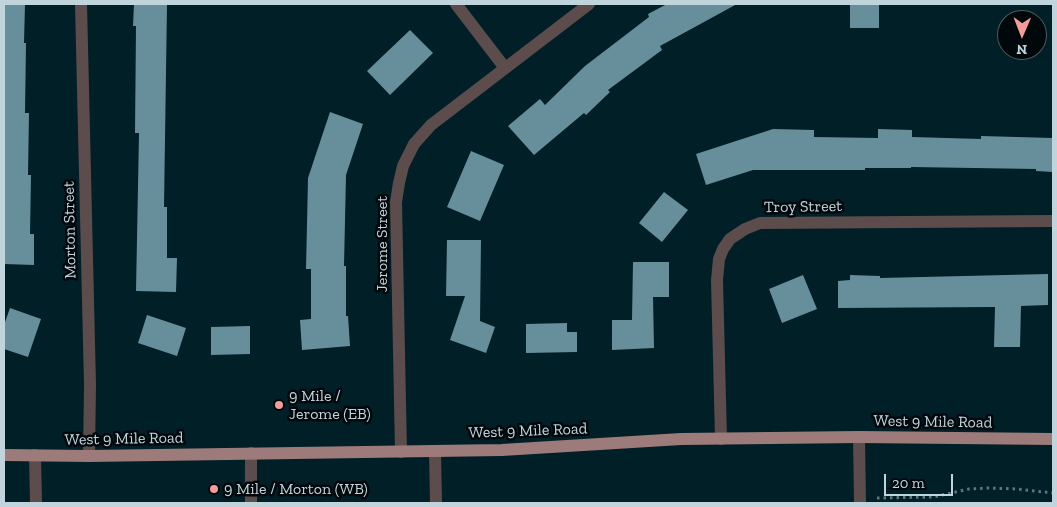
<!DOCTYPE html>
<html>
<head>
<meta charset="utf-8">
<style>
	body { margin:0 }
	#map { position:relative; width:1057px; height:507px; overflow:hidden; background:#011f27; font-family:"Zilla Slab",serif }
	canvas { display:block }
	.frame { position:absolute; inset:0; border:5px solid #c0d5db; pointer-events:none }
	.north { position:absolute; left:997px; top:10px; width:50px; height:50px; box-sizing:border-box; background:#00080c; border:1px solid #4d5a5f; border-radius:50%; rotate:181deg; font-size:14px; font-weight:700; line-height:20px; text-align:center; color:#c0d5db }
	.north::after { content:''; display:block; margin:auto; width:18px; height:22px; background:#f59b9a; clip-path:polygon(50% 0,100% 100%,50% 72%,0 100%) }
	.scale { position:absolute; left:884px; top:474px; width:69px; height:22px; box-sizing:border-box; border:2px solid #c0d5db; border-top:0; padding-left:6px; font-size:15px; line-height:18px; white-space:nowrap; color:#c0d5db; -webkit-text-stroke:4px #00080c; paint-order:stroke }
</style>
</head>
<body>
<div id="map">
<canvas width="1057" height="507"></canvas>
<div class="frame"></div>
<div class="north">N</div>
<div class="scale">20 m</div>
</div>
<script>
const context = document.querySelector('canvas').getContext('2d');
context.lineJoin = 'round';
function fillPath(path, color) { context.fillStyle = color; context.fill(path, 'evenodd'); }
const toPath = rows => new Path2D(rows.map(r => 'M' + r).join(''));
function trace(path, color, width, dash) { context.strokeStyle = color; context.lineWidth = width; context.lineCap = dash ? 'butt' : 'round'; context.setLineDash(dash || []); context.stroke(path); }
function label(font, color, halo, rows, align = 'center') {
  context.font = font + ' "Zilla Slab",serif'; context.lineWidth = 5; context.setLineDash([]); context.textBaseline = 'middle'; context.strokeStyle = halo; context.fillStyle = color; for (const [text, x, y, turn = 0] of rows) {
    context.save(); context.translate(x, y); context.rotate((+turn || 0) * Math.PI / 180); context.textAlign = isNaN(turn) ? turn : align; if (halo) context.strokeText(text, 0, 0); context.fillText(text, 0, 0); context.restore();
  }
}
fillPath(toPath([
	[4,4,25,4,24,43,26,43,25,113,29,113,28,175,31,175,30,234,34,234,34,265,4,264],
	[134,4,167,4,164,207,167,207,167,258,177,258,176,292,136,291,139,133,135,133,136,26,133,26],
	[667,4,737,4,660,46,662,50,608,90,610,92,586,115,584,113,534,155,508,126,540,99,545,105,585,66,649,17,648,14],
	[850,4,879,4,879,28,850,28],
	[410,30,433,53,390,95,367,71],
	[330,112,363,124,346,175,344,266,346,266,346,316,348,316,350,346,302,350,300,320,311,319,311,269,306,269,308,178],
	[773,129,814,130,814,137,878,138,878,129,912,130,912,137,981,139,981,136,1053,138,1053,172,1036,171,1036,169,911,167,911,168,865,168,865,170,753,170,706,185,696,154],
	[471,151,504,165,480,221,447,207],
	[664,192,688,210,662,242,639,223],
	[447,240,481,240,480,321,495,327,486,353,450,340,465,296,446,296],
	[633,262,669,262,669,297,653,297,654,348,612,350,612,320,632,320],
	[1048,274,1048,305,1021,306,1020,347,994,347,995,307,838,308,838,281,850,280,850,275,880,276,880,278],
	[803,275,817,309,782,323,769,289],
	[10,308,41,319,28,357,4,349,4,325],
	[147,315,186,328,177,356,138,343],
	[567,323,567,332,577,332,577,352,526,353,526,324],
	[250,326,250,354,211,355,211,327]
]), '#668f9b');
trace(toPath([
	[877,498,933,497,969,489,988,488,1017,489,1053,493]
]), '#5f787f', 3, [2.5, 4]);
trace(toPath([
	[81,4,90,385,89,456],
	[456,4,505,68],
	[859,437,860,503],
	[721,439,717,280,719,259,723,249,730,239,745,229,760,223,1053,221],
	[435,451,436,503],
	[401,452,396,202,399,183,403,166,414,144,431,125,589,4],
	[251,453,251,503],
	[35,455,36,503]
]), '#5c4c4b', 12);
trace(toPath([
	[4,455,89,456,502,450,681,439,859,437,1053,439]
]), '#9c7b7a', 12);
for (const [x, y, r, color] of [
	[279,405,5,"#f59b9a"],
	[214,489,5,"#f59b9a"]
]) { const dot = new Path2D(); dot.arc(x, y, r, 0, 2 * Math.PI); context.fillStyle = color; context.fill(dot); trace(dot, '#00080c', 2); }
label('16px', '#c0d5db', '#00080c', [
	["Troy Street",803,207,-1],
	["Morton Street",70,230,-91],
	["Jerome Street",382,244,-90],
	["West 9 Mile Road",933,422,1],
	["West 9 Mile Road",528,431,-2],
	["West 9 Mile Road",124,439,-1]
]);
label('16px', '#c0d5db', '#00080c', [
	["9 Mile /",289,396],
	["Jerome (EB)",289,414],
	["9 Mile / Morton (WB)",224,489]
], 'left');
</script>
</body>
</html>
